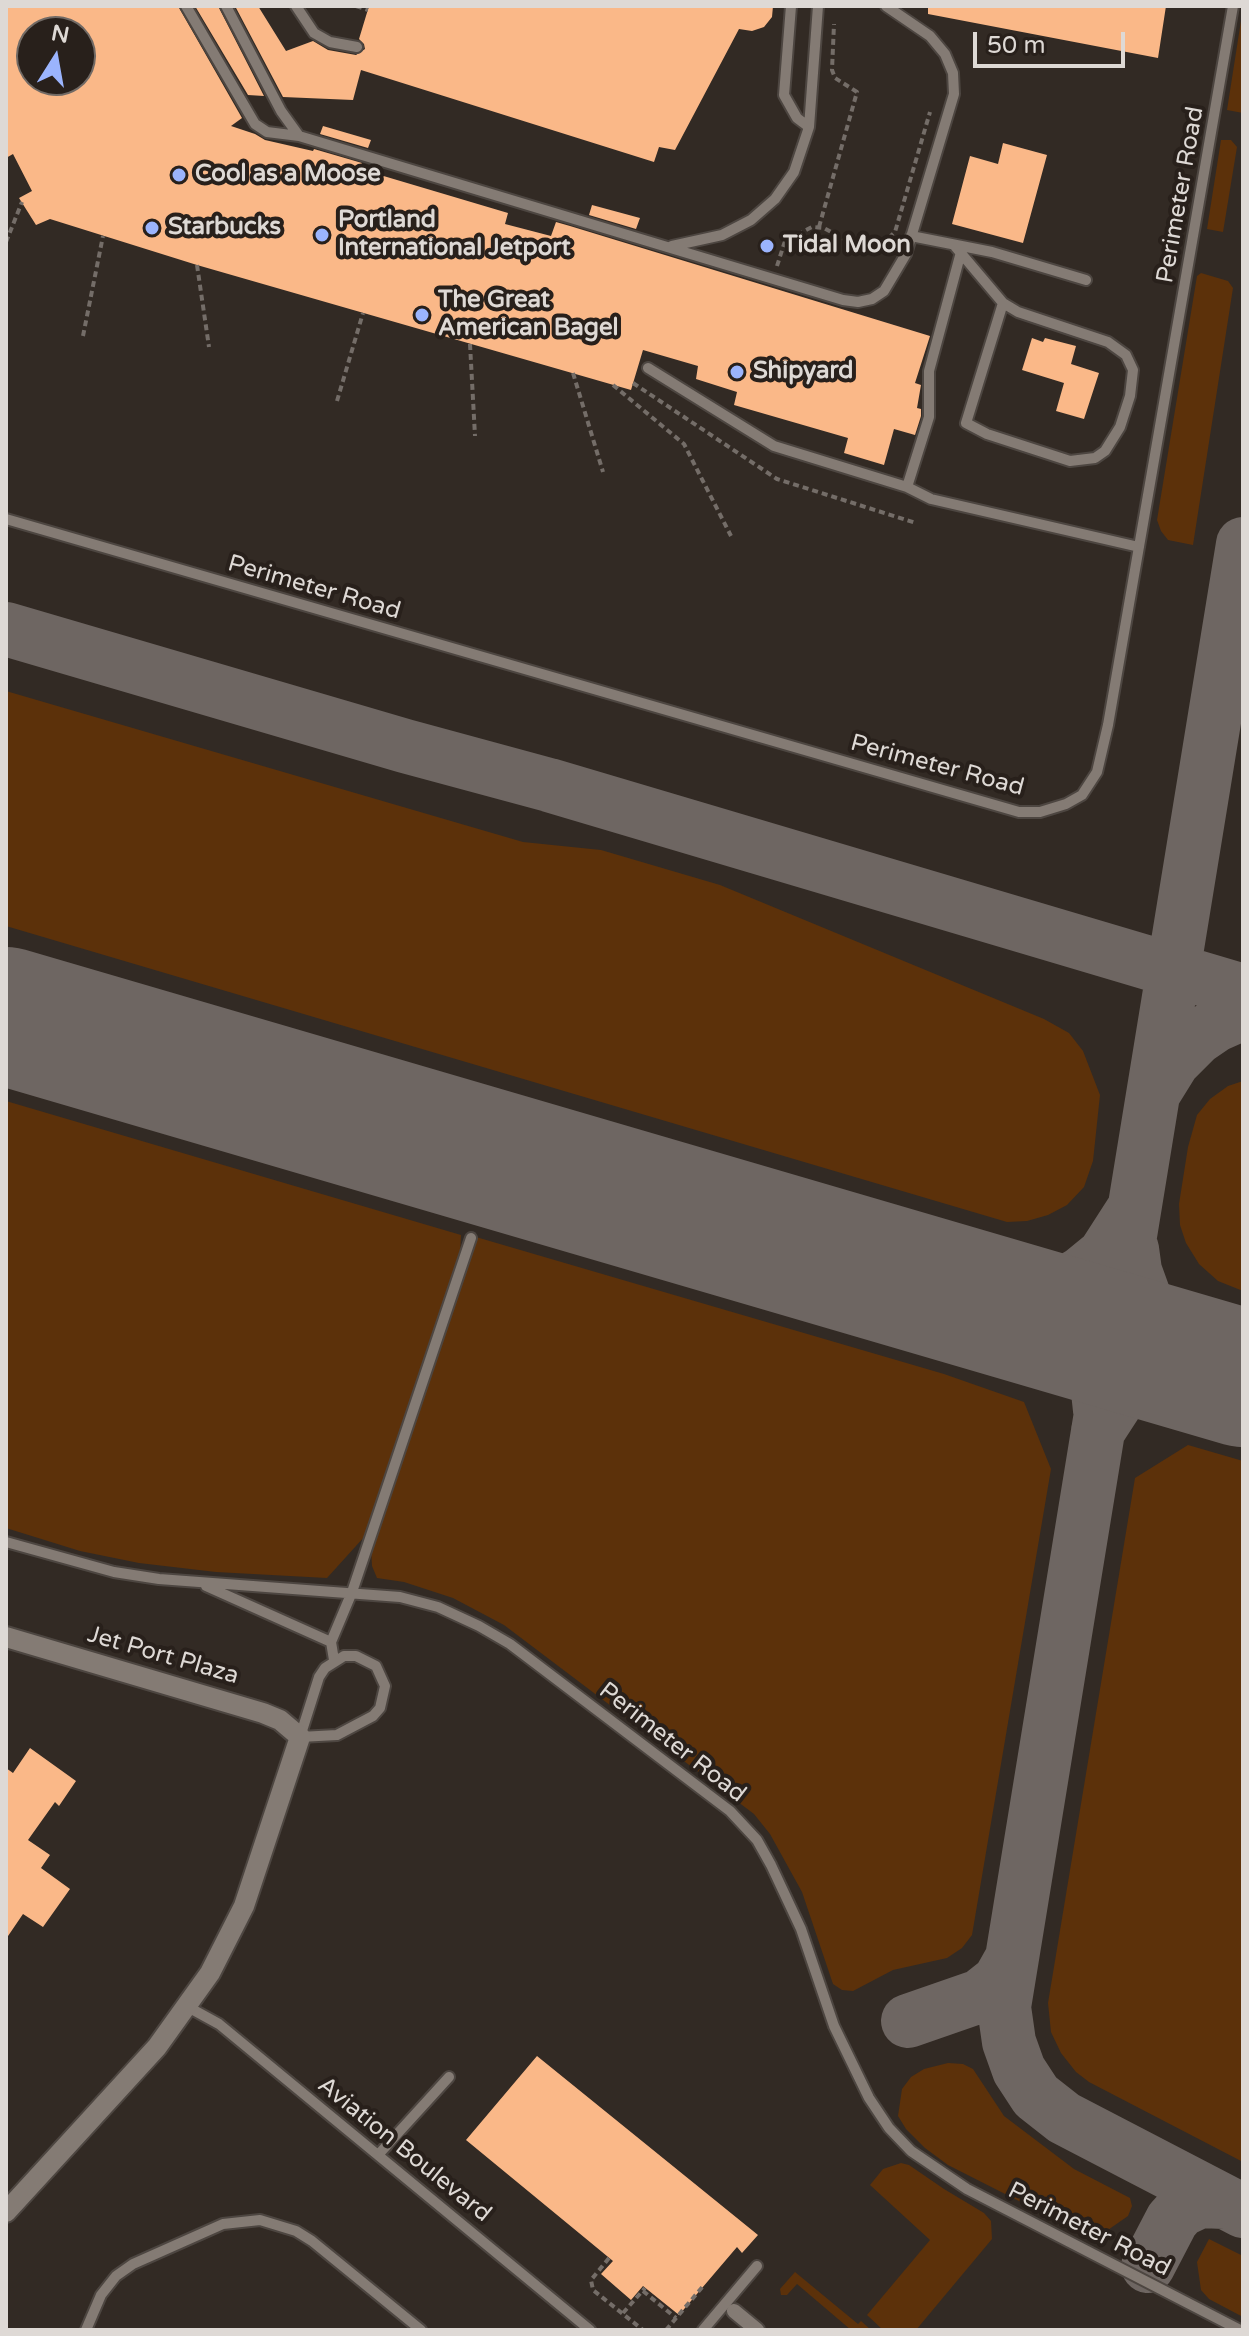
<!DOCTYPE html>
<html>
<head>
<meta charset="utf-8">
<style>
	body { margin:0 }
	#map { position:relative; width:1249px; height:2336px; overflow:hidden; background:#322a24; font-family:"Varela Round",sans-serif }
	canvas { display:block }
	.frame { position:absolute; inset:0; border:8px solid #ded9d5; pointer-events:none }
	.north { position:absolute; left:16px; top:16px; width:80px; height:80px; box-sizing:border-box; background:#28201b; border:2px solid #716a65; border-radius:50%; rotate:11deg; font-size:22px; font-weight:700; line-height:32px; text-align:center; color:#ded9d5 }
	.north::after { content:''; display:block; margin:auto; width:28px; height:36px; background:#9bb4fd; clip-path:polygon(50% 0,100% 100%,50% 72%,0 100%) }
	.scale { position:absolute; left:973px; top:32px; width:152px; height:36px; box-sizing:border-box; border:4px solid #ded9d5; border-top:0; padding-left:10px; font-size:24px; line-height:28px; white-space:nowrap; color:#ded9d5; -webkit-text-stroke:6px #28201b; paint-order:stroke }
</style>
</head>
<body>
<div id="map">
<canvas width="1249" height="2336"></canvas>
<div class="frame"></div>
<div class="north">N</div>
<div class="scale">50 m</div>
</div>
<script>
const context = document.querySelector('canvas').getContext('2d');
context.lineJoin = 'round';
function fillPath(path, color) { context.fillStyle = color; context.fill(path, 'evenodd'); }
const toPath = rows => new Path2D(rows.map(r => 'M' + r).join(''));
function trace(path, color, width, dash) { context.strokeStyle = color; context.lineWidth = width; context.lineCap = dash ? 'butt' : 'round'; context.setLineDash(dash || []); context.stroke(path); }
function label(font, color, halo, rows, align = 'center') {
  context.font = font + ' "Varela Round",sans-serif'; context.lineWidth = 8; context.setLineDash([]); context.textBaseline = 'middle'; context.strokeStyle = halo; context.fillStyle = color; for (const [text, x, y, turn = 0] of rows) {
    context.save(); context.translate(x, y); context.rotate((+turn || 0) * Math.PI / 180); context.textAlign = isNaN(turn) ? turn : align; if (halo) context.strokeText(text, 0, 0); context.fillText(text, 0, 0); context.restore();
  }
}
fillPath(toPath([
	[1243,8,1243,113,1227,110],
	[1221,140,1231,140,1237,147,1223,232,1207,229],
	[1201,273,1228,281,1233,288,1193,545,1168,540,1161,531,1157,520,1197,276],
	[6,691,523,842,601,850,720,885,1044,1019,1069,1033,1083,1051,1100,1095,1093,1161,1084,1187,1067,1205,1048,1215,1027,1221,1007,1222,6,926],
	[1243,1081,1243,1291,1218,1281,1199,1264,1186,1243,1180,1225,1179,1204,1188,1147,1197,1115,1210,1099,1228,1086],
	[6,1101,461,1235,460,1254,365,1536,327,1578,216,1572,139,1563,80,1551,6,1528],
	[476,1237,944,1374,1024,1402,1051,1469,972,1935,962,1948,947,1958,893,1970,853,1991,842,1990,833,1984,802,1892,770,1834,754,1814,504,1625,453,1598,404,1582,377,1578,372,1566,371,1548],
	[1188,1445,1243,1461,1243,2162,1089,2082,1076,2072,1061,2053,1051,2032,1048,2003,1135,1478],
	[948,2063,963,2064,973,2069,1004,2116,1074,2169,1130,2198,1132,2206,1128,2216,1105,2232,1095,2234,1078,2231,948,2165,925,2148,906,2129,898,2116,902,2089,911,2077,924,2069],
	[901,2163,909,2165,944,2189,984,2213,991,2221,992,2239,916,2330,883,2330,867,2315,930,2240,870,2185,883,2169],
	[1209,2239,1243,2256,1243,2317,1209,2299,1201,2290,1197,2262],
	[795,2272,858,2324,861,2321,871,2330,851,2330,797,2284,787,2295,781,2295,780,2289]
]), '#5c310a');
trace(toPath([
	[1243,544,1004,2007,1009,2042,1019,2070,1036,2096,1064,2118,1243,2211],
	[6,629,405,746,549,785,1243,991],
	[1155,1091,1173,1062,1197,1038,1216,1025,1243,1013],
	[1132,1249,1135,1271,1144,1296,1160,1323,1187,1349,1221,1372],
	[960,1295,1017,1297,1060,1286,1082,1273,1104,1255,1131,1213],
	[1025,1314,1056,1328,1075,1344,1091,1365,1097,1382,1100,1410],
	[1098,1431,1122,1394,1136,1383,1165,1370,1184,1368,1221,1372],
	[908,2021,980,1996,999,1981,1012,1958],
	[1148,2266,1172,2220,1181,2210,1200,2201,1225,2202]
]), '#6e6662', 54);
trace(toPath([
	[6,1016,1243,1378]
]), '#6e6662', 138);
fillPath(toPath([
	[6,6,178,6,242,118,231,126,255,134,265,140,313,151,314,149,362,163,360,169,508,213,505,224,551,236,556,222,570,226,930,336,915,383,921,385,917,408,921,409,921,416,915,435,894,429,884,465,844,453,848,438,734,405,737,392,696,379,698,366,643,350,631,390,197,265,50,219,36,225,19,198,32,191,13,154,6,158],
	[32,32,80,32,80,80,32,80],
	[195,6,218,6,264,96,248,95],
	[235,6,258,6,286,51,313,41,328,50,356,55,365,49,364,44,359,39,369,6,773,6,772,17,764,27,752,31,739,29,675,150,659,147,654,162,361,70,353,100,283,97],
	[928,6,1166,6,1158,58,928,14],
	[323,126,371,140,368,148,320,134],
	[1003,143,1047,155,1023,243,952,224,970,156,998,164],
	[592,205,640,218,636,229,589,215],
	[1032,338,1043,342,1045,338,1076,346,1071,364,1099,373,1084,419,1056,411,1064,383,1022,370],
	[30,1748,76,1781,59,1806,55,1802,28,1840,50,1855,41,1868,70,1889,43,1927,23,1914,6,1939,6,1768,13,1773],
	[537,2056,758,2235,742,2253,737,2247,679,2315,643,2286,631,2300,601,2274,613,2261,466,2140]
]), '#fab888');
const service = toPath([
	[186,6,255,124,267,132,299,136,843,300,858,302,872,299,884,291,906,254,954,94,953,73,945,54,930,36,886,6],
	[226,6,281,111,299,136],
	[296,6,314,33,330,42,357,47],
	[791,6,784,95,797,118,809,127],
	[911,236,992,252,1086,280],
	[954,245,1003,303,966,423,987,434,1070,461,1095,458,1105,451,1120,427,1130,396,1133,370,1126,355,1108,342,1018,312,1003,303],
	[672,246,722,235,751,220,775,199,794,172,809,127,818,6],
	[648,368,774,446,907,487,931,499,1139,547],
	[907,487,929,417,929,371,961,252],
	[6,519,1019,812,1040,812,1066,804,1082,795,1097,772,1108,725,1233,6],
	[6,1542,114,1572,159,1579,400,1597,438,1607,479,1626,510,1644,730,1811,757,1840,771,1865,801,1929,834,2026,869,2098,889,2128,911,2151,967,2189,1240,2330],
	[206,1586,331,1642],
	[344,1656,356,1656,376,1666,385,1686,380,1708,373,1716,337,1735,300,1737,319,1677,325,1668,344,1656],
	[334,1660,331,1642,352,1592,471,1238],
	[188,2007,219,2024,590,2330],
	[378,2155,449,2077],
	[86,2330,101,2295,116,2276,133,2264,223,2224,260,2220,296,2231,312,2241,421,2330],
	[703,2330,757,2266]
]);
const pedestrian = toPath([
	[734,2311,757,2330]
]);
const tertiary = toPath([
	[6,1637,263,1713,280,1720,300,1737,244,1906,210,1973,157,2047,6,2212]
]);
trace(service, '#4d4641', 14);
trace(pedestrian, '#4d4641', 18);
trace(tertiary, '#4d4641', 24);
trace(toPath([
	[356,6,368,10],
	[819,227,857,92,835,78,832,70,834,24],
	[6,242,22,202],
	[197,265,209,347],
	[777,266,785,241,812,227,824,228,851,243,871,246,883,243,895,232,930,112],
	[83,336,103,236],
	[470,344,475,436],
	[573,373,603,472],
	[633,383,777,479,916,523],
	[613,385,684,444,731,536],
	[337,401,363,313],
	[609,2258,591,2280,593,2290,643,2330],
	[643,2291,676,2318],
	[623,2313,645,2288],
	[666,2330,704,2285]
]), '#746d68', 4, [6, 4]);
trace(service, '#847b74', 10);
trace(pedestrian, '#847b74', 14);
trace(tertiary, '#847b74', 20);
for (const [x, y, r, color] of [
	[179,175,8,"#9bb4fd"],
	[152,228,8,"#9bb4fd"],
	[322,235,8,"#9bb4fd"],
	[767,246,8,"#9bb4fd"],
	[422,315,8,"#9bb4fd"],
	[737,372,8,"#9bb4fd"]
]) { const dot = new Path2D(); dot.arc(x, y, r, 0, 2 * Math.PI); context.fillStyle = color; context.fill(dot); trace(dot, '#28201b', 3); }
label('bold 24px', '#ded9d5', '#28201b', [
	["Cool as a Moose",195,175],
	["Portland",338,221],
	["International Jetport",338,249],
	["Starbucks",168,228],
	["Tidal Moon",783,246],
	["The Great",438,301],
	["American Bagel",438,329],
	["Shipyard",753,372]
], 'left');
label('24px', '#ded9d5', '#28201b', [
	["Perimeter Road",1181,195,-80],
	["Perimeter Road",314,588,16],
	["Perimeter Road",937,766,15],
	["Jet Port Plaza",163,1656,16],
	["Perimeter Road",672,1743,38],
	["Aviation Boulevard",404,2150,39],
	["Perimeter Road",1089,2230,27]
]);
</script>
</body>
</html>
